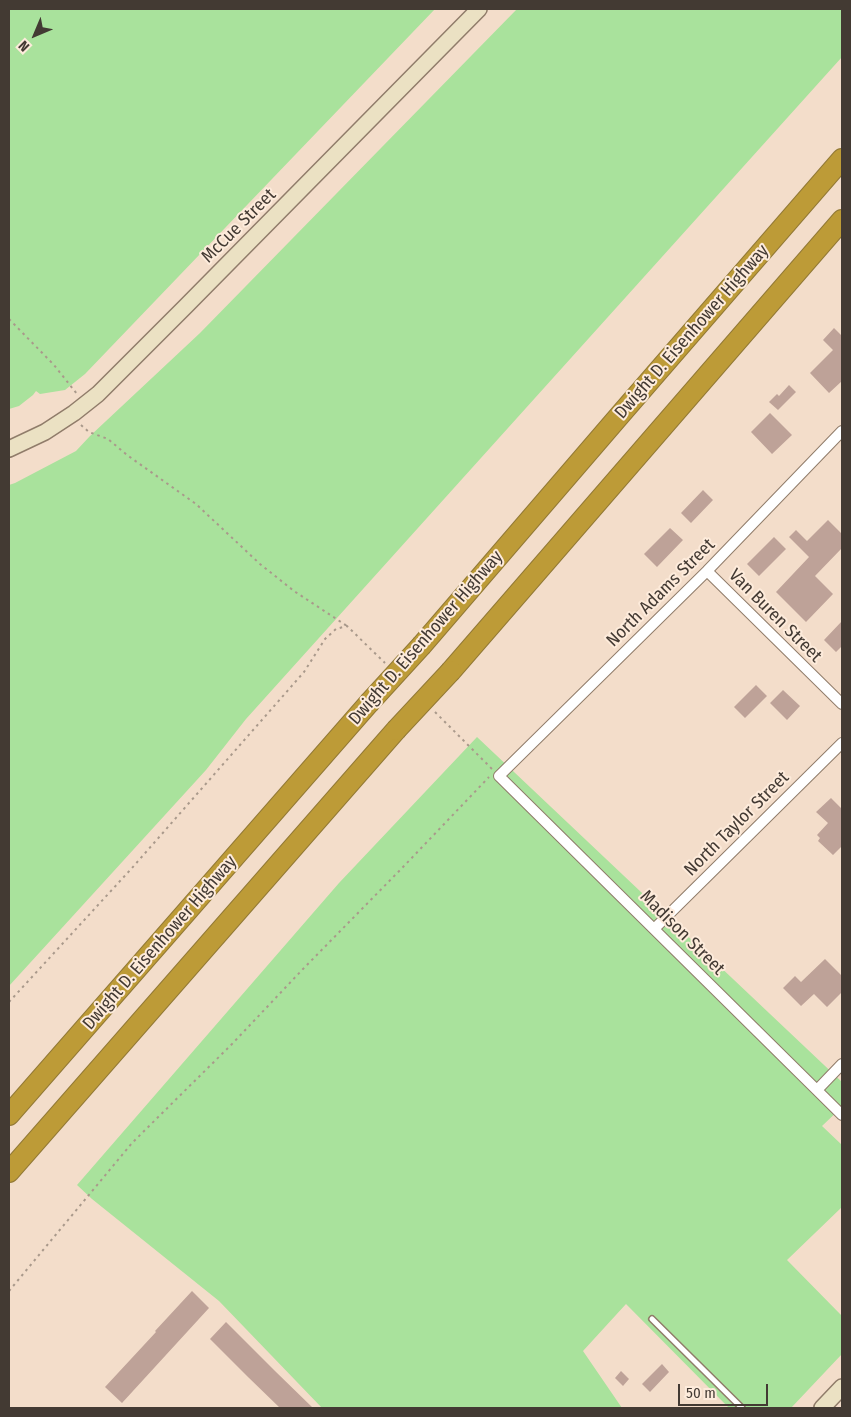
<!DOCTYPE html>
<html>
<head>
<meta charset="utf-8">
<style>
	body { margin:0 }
	#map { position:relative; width:851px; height:1417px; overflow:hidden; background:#f3ddca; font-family:"Fira Sans Condensed",sans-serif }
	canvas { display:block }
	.frame { position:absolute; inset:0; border:10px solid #433a33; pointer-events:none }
	.north { position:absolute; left:10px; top:10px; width:50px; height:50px; -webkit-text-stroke:4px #fdebdb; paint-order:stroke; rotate:225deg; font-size:14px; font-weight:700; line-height:20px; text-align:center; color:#433a33 }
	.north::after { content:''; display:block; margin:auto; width:18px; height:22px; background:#433a33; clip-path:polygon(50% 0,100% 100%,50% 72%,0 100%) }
	.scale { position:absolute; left:678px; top:1384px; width:90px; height:22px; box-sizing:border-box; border:2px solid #433a33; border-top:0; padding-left:6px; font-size:15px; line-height:18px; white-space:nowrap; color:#433a33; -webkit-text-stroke:4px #fdebdb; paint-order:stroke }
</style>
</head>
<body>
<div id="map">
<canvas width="851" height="1417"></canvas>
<div class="frame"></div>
<div class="north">N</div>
<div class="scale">50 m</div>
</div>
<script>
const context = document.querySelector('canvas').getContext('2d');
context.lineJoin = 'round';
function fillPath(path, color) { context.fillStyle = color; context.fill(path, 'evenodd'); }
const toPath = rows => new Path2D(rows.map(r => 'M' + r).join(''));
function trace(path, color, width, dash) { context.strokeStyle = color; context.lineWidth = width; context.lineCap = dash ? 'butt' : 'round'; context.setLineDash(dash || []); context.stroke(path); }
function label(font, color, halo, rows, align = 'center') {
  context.font = font + ' "Fira Sans Condensed",sans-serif'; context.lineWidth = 4; context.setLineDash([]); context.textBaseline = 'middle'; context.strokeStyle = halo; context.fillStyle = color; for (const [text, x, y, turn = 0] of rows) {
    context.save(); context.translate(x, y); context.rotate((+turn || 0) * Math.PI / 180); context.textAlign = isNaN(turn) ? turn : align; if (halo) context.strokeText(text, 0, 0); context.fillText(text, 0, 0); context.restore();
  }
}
fillPath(toPath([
	[9,9,435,9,85,374,65,390,40,394,36,391,33,395,19,406,9,409],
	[517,9,842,9,842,57,246,719,206,770,9,986,9,485,15,483,76,451,90,436,200,333],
	[477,737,842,1082,842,1107,822,1126,842,1145,842,1207,787,1260,842,1316,842,1354,791,1408,729,1408,626,1304,583,1351,622,1408,322,1408,219,1301,92,1199,77,1185,339,883]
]), '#a9e29c');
fillPath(toPath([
	[834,328,842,336,842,381,829,393,810,373,833,350,823,340],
	[789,385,796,392,778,410,769,402,777,394,779,396],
	[770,413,792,435,772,454,751,432],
	[703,490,713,500,691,523,681,513],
	[828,520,842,534,842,548,815,576,833,594,806,622,776,592,809,557,789,537,796,530,807,541],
	[670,528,683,540,657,567,644,554],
	[774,537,786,549,759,576,747,564],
	[842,621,842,646,836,652,824,640],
	[756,685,767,696,745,718,734,707],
	[783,690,800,706,787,720,770,703],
	[831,798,842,809,842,846,833,855,818,841,820,838,817,835,828,823,816,812],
	[825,959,842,976,842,992,827,1007,814,994,801,1006,783,988,795,976,801,982],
	[192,1291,209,1308,122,1403,105,1387,156,1332,155,1331],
	[226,1322,275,1371,313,1408,280,1408,248,1377,210,1339],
	[662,1364,669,1372,650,1392,642,1384],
	[621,1371,629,1379,623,1386,615,1378]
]), '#bea298');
const service = toPath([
	[652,1319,742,1408]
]);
const minor = toPath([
	[842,431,707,571,499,776,842,1115],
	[707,571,842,704],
	[654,929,842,743],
	[817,1090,842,1064]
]);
const secondary = toPath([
	[9,449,45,432,74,413,98,394,186,306,479,9],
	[822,1408,842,1387]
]);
const motorway = toPath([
	[422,645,620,415,842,159],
	[451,671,842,220],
	[9,1115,369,703],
	[9,1172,396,730]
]);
trace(service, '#907c6a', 8);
trace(minor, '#907c6a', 12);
trace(secondary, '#907c6a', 18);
trace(motorway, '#927936', 22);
trace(toPath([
	[9,319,54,365,77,394],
	[81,425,89,432,108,439,127,455,196,504,260,564,294,591,347,626],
	[435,712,492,769],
	[9,1002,132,868,304,672,325,639,336,629,347,626,385,663],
	[9,1291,132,1143,232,1044,303,969,405,865,489,777]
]), '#a9998b', 2, [2.5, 4]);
trace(service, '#fff', 5);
trace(minor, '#fff', 10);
trace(secondary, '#ebe1c3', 15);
trace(motorway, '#bd9b37', 20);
const motorwayBridge = toPath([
	[369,703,422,645],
	[396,730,451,671]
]);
trace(motorwayBridge, '#927936', 22, []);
trace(motorwayBridge, '#bd9b37', 20);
label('18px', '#433a33', '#fdebdb', [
	["McCue Street",239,226,-45],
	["Dwight D. Eisenhower Highway",692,332,-49],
	["North Adams Street",661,593,-45],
	["Van Buren Street",775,616,45],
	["Dwight D. Eisenhower Highway",426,638,-49],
	["North Taylor Street",737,824,-45],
	["Madison Street",682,933,45],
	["Dwight D. Eisenhower Highway",160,943,-49]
]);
</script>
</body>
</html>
